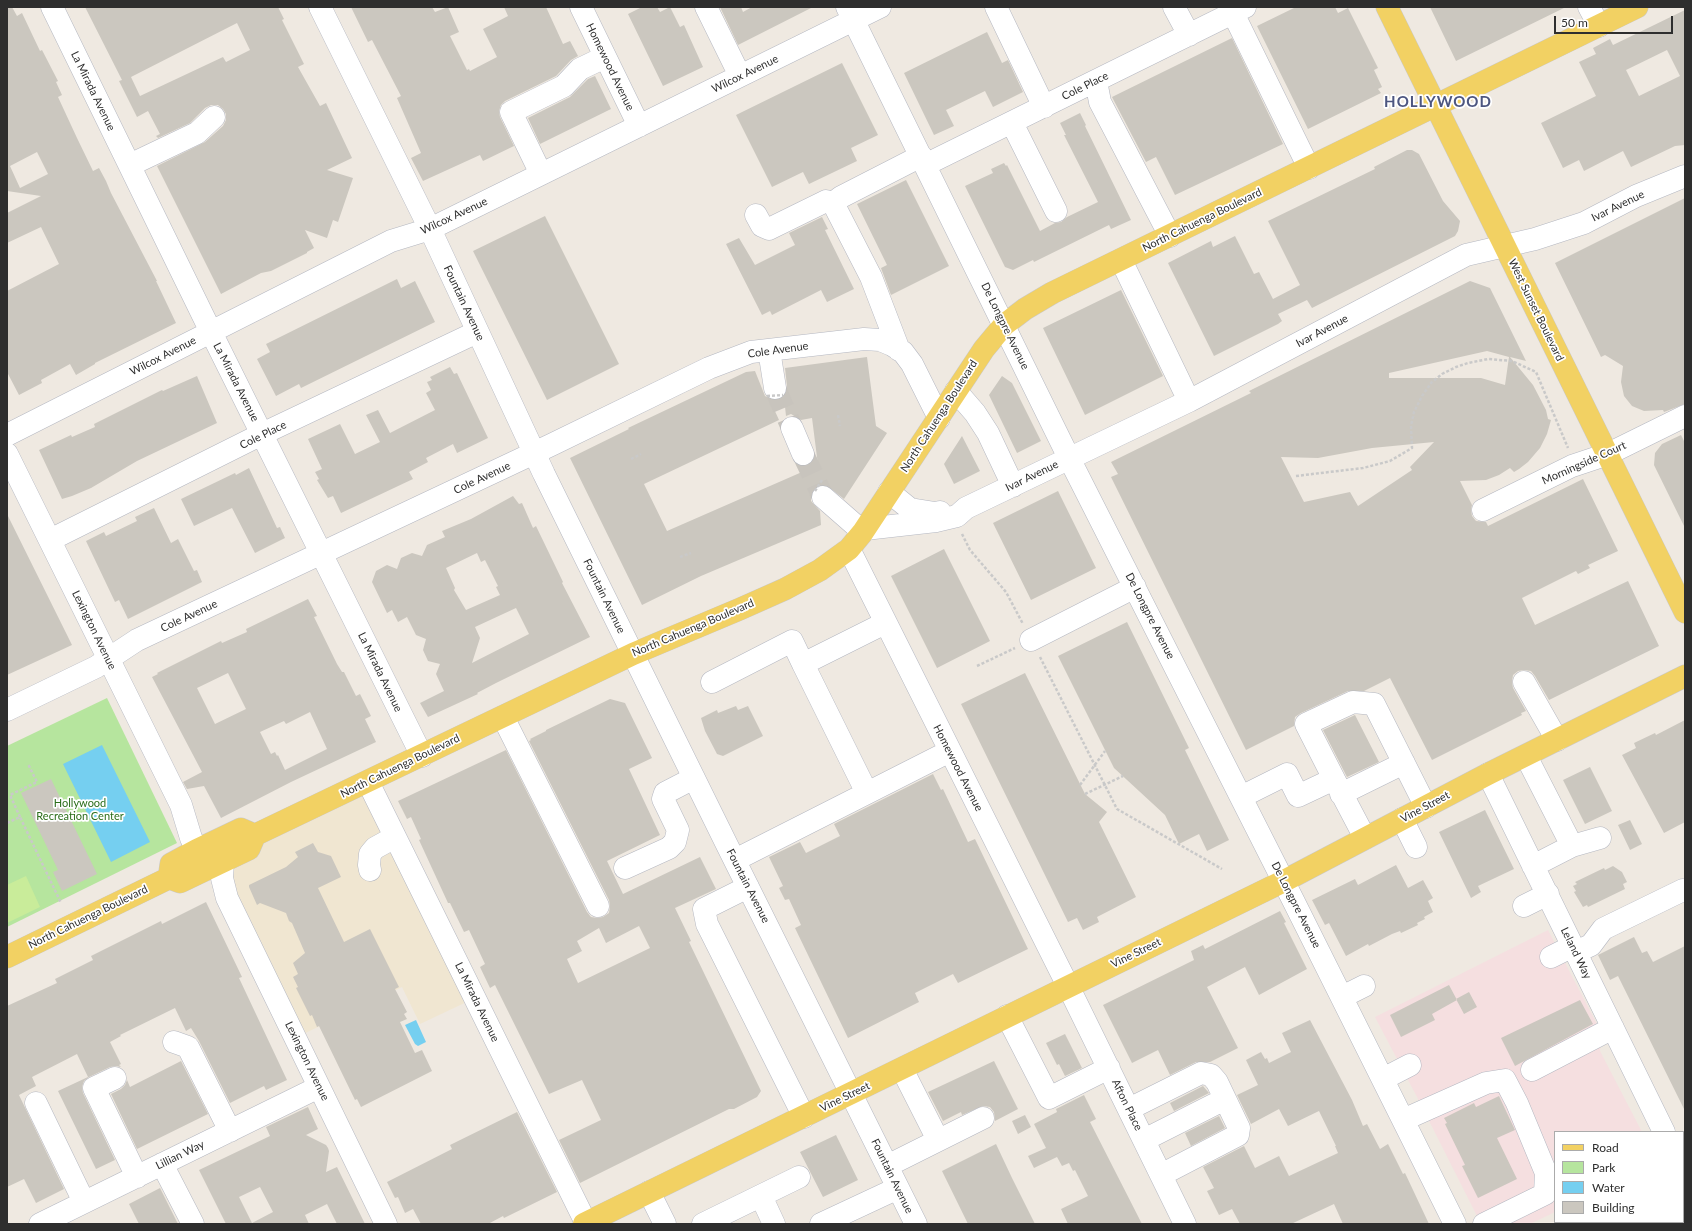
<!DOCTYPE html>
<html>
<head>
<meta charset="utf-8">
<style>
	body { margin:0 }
	#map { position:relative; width:1692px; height:1231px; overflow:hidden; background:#efe9e1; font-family:Lato,sans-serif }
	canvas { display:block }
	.frame { position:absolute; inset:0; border:8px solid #2e2e2e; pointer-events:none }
	.legend { position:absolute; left:1554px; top:1131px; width:130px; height:92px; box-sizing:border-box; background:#fff; border:1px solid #ababab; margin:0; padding:5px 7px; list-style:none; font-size:12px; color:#2e2e2e }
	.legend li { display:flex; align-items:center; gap:8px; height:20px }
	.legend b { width:20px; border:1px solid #ababab }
	.scale { position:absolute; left:1554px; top:16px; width:119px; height:18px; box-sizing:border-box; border:2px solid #2e2e2e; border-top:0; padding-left:5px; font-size:12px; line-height:14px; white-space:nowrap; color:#2e2e2e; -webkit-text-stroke:3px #fff; paint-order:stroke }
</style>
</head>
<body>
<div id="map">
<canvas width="1692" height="1231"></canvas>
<div class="frame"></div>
<ul class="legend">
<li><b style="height:5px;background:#f2d163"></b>Road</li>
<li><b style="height:11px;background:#b6e59e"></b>Park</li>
<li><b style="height:11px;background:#75cff0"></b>Water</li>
<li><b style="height:11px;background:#cbc7bf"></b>Building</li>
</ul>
<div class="scale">50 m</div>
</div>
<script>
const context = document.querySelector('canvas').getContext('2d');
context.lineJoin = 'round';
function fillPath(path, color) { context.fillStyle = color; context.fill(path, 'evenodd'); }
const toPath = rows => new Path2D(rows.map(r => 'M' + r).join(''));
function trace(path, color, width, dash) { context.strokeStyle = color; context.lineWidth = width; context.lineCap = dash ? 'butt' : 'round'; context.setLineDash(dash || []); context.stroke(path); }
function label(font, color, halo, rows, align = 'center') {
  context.font = font + ' Lato,sans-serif'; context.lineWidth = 3.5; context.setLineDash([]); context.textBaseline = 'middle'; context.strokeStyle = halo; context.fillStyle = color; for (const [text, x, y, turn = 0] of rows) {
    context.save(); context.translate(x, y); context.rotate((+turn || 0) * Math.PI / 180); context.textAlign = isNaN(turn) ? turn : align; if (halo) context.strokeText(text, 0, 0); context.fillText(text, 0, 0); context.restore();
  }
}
fillPath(toPath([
	[367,786,473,999,420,1024,402,987,297,1037,212,862]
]), '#f0e6d1');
fillPath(toPath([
	[1548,930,1602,1034,1600,1051,1642,1132,1555,1132,1555,1212,1530,1224,1481,1224,1417,1097,1375,1017]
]), '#f5dfe0');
fillPath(toPath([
	[107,698,177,843,7,927,7,746]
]), '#b6e59e');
fillPath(toPath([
	[26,876,40,907,7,923,7,885]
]), '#c9ec9a');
fillPath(toPath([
	[102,745,150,842,111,862,63,764],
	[416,1020,426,1042,418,1046,415,1044,405,1025]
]), '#75cff0');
fillPath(toPath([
	[7,7,12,7,17,16,22,13,40,51,42,50,58,81,56,82,62,95,58,97,77,138,93,171,99,168,106,181,111,193,157,281,156,281,176,323,95,363,95,364,76,375,70,364,41,380,42,383,19,395,7,372,7,291,59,264,41,227,7,243,7,213,41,196,7,191],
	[37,152,48,174,20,188,10,166],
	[85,7,278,7,284,19,282,20,304,64,298,67,320,106,326,103,352,158,327,170,353,178,338,222,333,220,327,238,305,230,314,248,307,252,307,253,271,271,261,273,221,294,157,166,205,142,223,126,226,120,226,114,223,109,218,105,211,105,205,108,190,123,158,138,156,136,160,134,148,111,137,117,119,81,122,80],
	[237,23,250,50,226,62,223,57,140,96,131,77],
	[351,7,432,7,435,12,448,7,459,32,450,36,467,70,469,69,470,71,497,57,483,29,508,16,504,7,546,7,563,44,570,41,578,56,571,60,556,76,505,101,501,105,499,111,500,117,514,146,483,161,480,155,423,181,411,158,421,153,397,98,401,96,372,40,368,42],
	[642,7,657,7,660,12,670,7,680,27,684,25,703,67,663,86,628,14],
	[720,7,741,7,743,12,752,7,813,7,738,45],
	[1296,7,1335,7,1338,13,1348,8,1378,68,1374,70,1382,87,1378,89,1381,93,1308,129,1257,26],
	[1430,7,1566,7,1456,61],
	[1685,10,1685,145,1675,146,1631,167,1623,151,1584,171,1579,160,1563,168,1541,123,1596,96,1579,62,1596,54,1593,48,1610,39,1613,45],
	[1667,50,1680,76,1639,96,1626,70],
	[987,32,1002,63,1008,60,1023,92,993,107,985,91,946,110,954,126,934,135,904,73],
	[1232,38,1283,144,1175,195,1156,157,1146,162,1112,97],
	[842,63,878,135,851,148,857,161,809,184,803,172,772,187,736,115],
	[595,76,611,109,540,144,528,118,570,97,588,79],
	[1080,113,1086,125,1085,126,1131,220,1111,229,1109,225,1034,262,1033,260,1013,270,1005,267,965,186,993,173,991,169,1004,163,1006,166,1007,165,1040,231,1055,223,1061,222,1067,217,1098,202,1064,135,1066,135,1060,123],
	[1407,150,1412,150,1419,154,1443,201,1460,221,1458,231,1455,236,1312,308,1307,300,1278,314,1282,321,1278,324,1214,356,1168,263,1211,241,1213,247,1235,236,1254,274,1259,272,1273,299,1300,285,1268,221,1375,169,1374,167],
	[906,180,949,266,891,295,881,268,887,265,857,204],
	[1685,198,1685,404,1664,412,1663,410,1644,411,1632,406,1624,396,1621,382,1623,366,1605,355,1601,357,1555,263],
	[545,216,619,364,547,400,473,251],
	[822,217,828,229,825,230,854,289,827,302,821,290,772,315,770,311,762,315,726,244,739,238,755,265,795,245,789,233],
	[397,279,401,288,415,281,435,322,301,388,299,384,276,396,257,359,270,352,266,344],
	[1470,281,1490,288,1526,361,1510,357,1533,385,1546,410,1548,419,1551,420,1547,434,1540,448,1528,462,1519,469,1514,472,1510,468,1499,475,1486,480,1460,481,1472,505,1471,510,1472,516,1476,521,1486,522,1488,526,1583,479,1618,551,1588,565,1590,568,1578,574,1576,571,1522,598,1535,625,1628,581,1659,646,1549,700,1535,676,1531,671,1524,670,1518,671,1513,675,1512,682,1513,688,1526,711,1521,713,1522,715,1432,760,1390,678,1364,691,1348,691,1301,713,1295,717,1294,726,1246,750,1111,477,1118,474,1111,462,1251,393,1249,391],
	[1487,351,1509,357,1505,385,1481,378,1389,378,1389,373],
	[1434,442,1410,467,1412,470,1358,506,1350,492,1304,502,1281,457,1318,458,1372,448],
	[1121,290,1163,376,1085,415,1043,328],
	[867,357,876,426,887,433,844,499,826,485,819,485,813,489,811,494,811,501,820,511,821,525,701,576,642,605,570,458,629,429,628,428,746,372,755,371,765,396,769,398,779,420,644,484,667,531,818,465,812,418,801,420,791,414,786,416,784,397,787,392,787,386,785,368],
	[450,367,454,374,457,373,488,438,457,453,453,444,426,458,428,462,409,472,413,479,341,513,333,496,328,498,317,480,319,479,315,472,322,469,308,439,340,424,355,454,380,442,366,415,378,410,390,433,435,410,426,393,431,390,427,382,432,380,430,377],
	[197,376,217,423,137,461,91,488,72,496,62,499,39,450,71,435,72,437,95,427,94,424,162,390,163,391],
	[1002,376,1012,383,1041,441,1017,453,989,395],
	[1681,435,1685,443,1685,528,1654,465,1655,453,1662,444],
	[962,436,980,471,954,484,944,464],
	[249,468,277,528,280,527,285,538,255,553,232,508,194,526,181,499,235,473,236,475],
	[1058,491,1096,568,1031,600,993,523],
	[513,496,519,504,522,503,533,528,536,526,563,582,562,583,590,637,496,683,477,693,478,694,428,717,420,703,444,691,436,674,440,664,428,661,423,650,426,639,416,635,407,617,398,622,392,610,387,613,372,582,376,571,387,565,397,569,401,558,412,553,422,556,427,545,445,537,442,531,471,519],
	[477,553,481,562,485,560,498,586,496,587,500,595,466,610,454,590,455,588,446,568],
	[516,608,529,634,472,663,480,638,475,627],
	[154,508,171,543,178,539,194,571,197,570,202,582,128,619,119,600,115,602,86,541,104,532,106,536,137,521,135,517],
	[7,514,72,645,7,675],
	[944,549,990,641,937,668,891,576],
	[308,599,317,616,314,617,337,664,342,672,344,672,356,696,360,694,371,716,365,719,376,742,291,782,221,818,204,786,187,789,183,782,202,772,152,677,158,674,157,673,221,641,222,643,247,632,246,629],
	[228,673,246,709,215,724,197,688],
	[310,712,327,749,285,770,278,755,277,756,275,752,271,754,260,732,284,721,286,724],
	[1127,622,1189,748,1185,750,1229,840,1207,851,1199,834,1179,844,1165,815,1114,768,1058,656],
	[1025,673,1085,794,1107,812,1099,822,1136,897,1097,917,1099,922,1083,930,1077,918,1068,922,961,704],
	[610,699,625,703,652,758,629,769,660,835,607,861,623,894,700,857,716,889,675,908,691,941,689,942,761,1091,757,1097,734,1109,729,1109,580,1183,559,1140,601,1120,582,1080,549,1094,495,985,490,988,480,967,485,964,469,930,464,932,450,903,448,903,419,840,421,839,411,817,407,819,398,801,506,750,587,912,591,917,597,918,603,917,609,913,610,906,609,900,529,741,531,740,530,739,546,731,546,730],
	[639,926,650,948,578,983,567,959,582,951,577,941,599,928,606,943],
	[736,706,738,710,748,706,763,736,723,756,717,754,705,731,701,718,717,710,718,713],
	[1355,715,1379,762,1347,777,1323,730],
	[1685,720,1685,822,1664,833,1622,755,1636,748,1634,743,1655,733,1656,735],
	[1590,767,1612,811,1585,824,1563,780],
	[933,774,941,790,943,789,968,842,975,839,1028,949,958,983,953,974,915,993,919,1002,848,1038,795,928,801,925,789,899,785,900,779,888,783,886,769,857,800,842,806,853,840,836,834,824],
	[51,779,97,874,62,891,53,872,58,870,21,793],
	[1485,810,1514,869,1478,886,1481,892,1471,898,1439,832],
	[1630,820,1642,844,1630,850,1618,825],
	[313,843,318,852,331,856,341,877,318,888,344,942,370,929,399,987,395,989,407,1012,404,1014,407,1019,400,1022,415,1053,422,1050,432,1071,361,1107,357,1099,355,1100,319,1026,317,1027,312,1015,310,1016,296,988,298,987,293,977,298,974,293,963,305,953,292,923,289,921,286,913,260,903,257,905,249,887,249,885,286,867,298,857,295,852],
	[1396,865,1408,888,1423,880,1433,898,1428,901,1433,912,1424,917,1425,919,1417,923,1418,925,1401,933,1400,931,1392,934,1369,946,1368,944,1346,956,1329,923,1325,925,1312,900,1355,879,1358,885],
	[1613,866,1622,872,1627,882,1623,884,1625,889,1588,907,1587,905,1583,907,1574,892,1576,891,1573,886,1577,884,1575,882,1604,868,1605,870],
	[206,902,242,977,239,978,287,1080,266,1090,264,1086,230,1103,199,1041,191,1028,186,1031,175,1008,120,1035,121,1036,110,1042,121,1064,119,1065,121,1067,116,1066,110,1067,89,1077,84,1081,82,1087,83,1093,115,1160,96,1169,58,1091,88,1077,77,1054,32,1077,36,1086,19,1095,64,1189,36,1203,24,1179,7,1187,7,1006,57,983,55,979,93,960,91,956,161,921,162,924],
	[1280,911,1286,922,1284,923,1307,969,1259,995,1245,967,1207,987,1238,1048,1210,1062,1196,1062,1170,1075,1158,1050,1132,1063,1103,1005,1194,960,1191,951,1203,945,1205,949],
	[1634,937,1642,953,1647,951,1653,962,1685,946,1685,1111,1618,976,1610,980,1598,955],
	[1449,985,1457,1000,1432,1014,1435,1020,1401,1037,1390,1015],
	[1469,992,1477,1007,1464,1014,1456,999],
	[1580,1000,1593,1024,1515,1066,1501,1038],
	[1310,1020,1352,1100,1363,1126,1367,1124,1380,1149,1388,1144,1403,1174,1405,1173,1429,1224,1343,1224,1334,1204,1291,1224,1240,1224,1232,1209,1219,1215,1207,1191,1214,1188,1203,1167,1244,1146,1255,1168,1279,1156,1289,1176,1338,1153,1335,1146,1336,1146,1319,1111,1288,1126,1279,1109,1251,1124,1237,1095,1258,1085,1246,1060,1261,1052,1265,1059,1267,1058,1269,1063,1291,1052,1282,1033],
	[1065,1034,1082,1068,1065,1076,1059,1064,1057,1065,1046,1043],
	[181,1061,208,1114,137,1149,111,1094,121,1089,125,1085,127,1080,130,1087],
	[994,1061,1018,1109,995,1121,994,1112,990,1107,983,1106,962,1115,961,1112,943,1121,928,1092],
	[1203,1086,1209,1093,1174,1111,1170,1103],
	[1084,1095,1096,1119,1090,1122,1142,1224,1068,1224,1061,1209,1088,1196,1075,1170,1073,1171,1069,1163,1062,1166,1057,1157,1034,1168,1028,1156,1046,1148,1034,1124,1057,1112,1056,1109],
	[1499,1096,1515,1130,1497,1138,1517,1179,1478,1198,1462,1166,1465,1165,1445,1124,1447,1123,1444,1118,1474,1103,1476,1107],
	[308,1107,318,1129,306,1135,326,1145,328,1148,329,1151,326,1172,337,1167,365,1224,337,1224,327,1204,305,1215,309,1224,226,1224,199,1170,270,1136,266,1127],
	[260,1187,273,1212,252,1223,239,1197],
	[517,1112,557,1192,504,1218,503,1216,488,1224,421,1224,413,1209,405,1213,398,1197,395,1198,387,1182,452,1149,450,1145],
	[1025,1115,1031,1127,1018,1134,1012,1121],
	[1219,1116,1225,1128,1191,1146,1185,1133],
	[836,1135,858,1180,823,1197,800,1152],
	[996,1144,1012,1178,1035,1224,968,1224,942,1171],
	[160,1188,178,1224,139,1224,129,1204]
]), '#cbc7bf');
trace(toPath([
	[775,388,792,428],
	[803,454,823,497]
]), '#c8c4bd', 22, [22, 11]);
const minor = toPath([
	[52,7,211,332,422,756],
	[320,7,430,229,544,474,727,845,916,1224],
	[581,7,639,126],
	[706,7,740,76],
	[847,7,1069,458,1293,900,1455,1224],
	[996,7,1044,107],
	[1174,7,1189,35],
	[1589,7,1599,26],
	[1233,13,1309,168],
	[1096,81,1100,102,1170,236],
	[1012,123,1056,211],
	[130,165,197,133,214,117],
	[925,165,1245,7],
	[541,174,511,112,564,86,580,69,605,57],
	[756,215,762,226,769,229,826,201,833,203],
	[1121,260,1189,401],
	[769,350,775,388],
	[899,350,871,277,833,203,841,197,921,156],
	[956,391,975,413,988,433,1013,486],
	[792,428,803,454],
	[7,435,391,241,430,229,880,7],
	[7,454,181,805,191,838,197,850],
	[889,492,910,509,935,513,940,512],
	[823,497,863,532],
	[1483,510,1572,466,1608,454,1685,416],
	[865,529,936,521,957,516,966,508,1189,401,1466,255,1535,239,1584,223,1636,196,1685,176],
	[50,540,262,434,477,332],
	[849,549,1068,986,1185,1224],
	[1031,640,1135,587],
	[803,664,867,793],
	[712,682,792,641,803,664,885,623],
	[1524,682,1557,740],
	[7,710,96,667,137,640,551,445,709,368,751,352,864,339,880,340,892,345,903,352,912,364,939,418],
	[503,717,598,906],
	[1526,756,1572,846],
	[1488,774,1664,1132],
	[1334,779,1306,724,1353,702,1374,704,1426,807],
	[368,782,586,1223],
	[1341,794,1404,763],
	[1241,797,1287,774,1298,796,1334,779,1365,838],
	[1402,819,1416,847],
	[735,860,950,751],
	[223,861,222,878,227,898,386,1224],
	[1533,866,1572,846,1600,838],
	[625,868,669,848,675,842,678,830,663,799,665,793,694,778],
	[370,870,369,865,370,854,375,848,395,837],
	[748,887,704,909,707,924,804,1117],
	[1524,906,1548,894],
	[1576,952,1591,945,1603,929,1683,890],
	[1551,957,1573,946],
	[1342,997,1364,986],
	[1007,1016,1049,1098,1109,1068],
	[174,1042,188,1047,230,1131],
	[902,1069,938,1140],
	[1532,1070,1613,1028],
	[115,1078,94,1088,137,1177],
	[1383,1079,1410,1065],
	[36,1103,84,1202],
	[1129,1109,1201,1073,1211,1075,1217,1082,1239,1128,1238,1135,1161,1175],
	[1403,1120,1486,1083,1505,1080,1517,1103,1546,1173,1545,1194,1484,1224],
	[1144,1140,1225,1099],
	[162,1164,193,1224],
	[887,1166,983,1118],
	[1683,1170,1685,1174],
	[649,1192,665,1224],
	[761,1196,774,1224],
	[40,1224,319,1087],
	[703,1224,799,1177],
	[821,1224,898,1188]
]);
const major = toPath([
	[1387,7,1685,612],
	[169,878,171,864,197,850,241,829,255,835],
	[7,957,169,878,180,882,249,849,255,835,633,654,740,609,785,589,820,570,849,549,863,532,984,349,1004,325,1025,309,1052,293,1637,7],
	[584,1224,1284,881,1488,774,1685,676]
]);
trace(minor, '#b4b7c1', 23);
trace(major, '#c9c9c9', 23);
trace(toPath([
	[838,415,840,426],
	[631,459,641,454],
	[1296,476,1363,468,1390,461,1412,448,1411,426,1414,412,1422,396,1431,383,1442,374,1456,367,1468,363,1488,359,1512,361,1536,372,1568,448],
	[962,534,970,550,1006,592,1023,624],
	[680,557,691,553],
	[1040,657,1117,809,1222,869],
	[977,666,1015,648],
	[20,817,10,795,37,782,28,764],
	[7,823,20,817,61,903]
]), '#c9c9c9', 2.5, [3, 2]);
trace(minor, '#fff', 22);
trace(major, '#f2d163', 22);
trace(toPath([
	[767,396,783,395],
	[815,491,822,480],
	[1080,785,1105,751],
	[1085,794,1123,776]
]), '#c9c9c9', 2.5, [3, 2]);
label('11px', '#2e2e2e', '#fff', [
	["Homewood Avenue",610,67,64],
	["Wilcox Avenue",745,74,-26],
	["Cole Place",1085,86,-26],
	["La Mirada Avenue",93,91,64],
	["Ivar Avenue",1618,206,-26],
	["Wilcox Avenue",454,216,-25],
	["North Cahuenga Boulevard",1202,220,-26],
	["Fountain Avenue",464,303,65],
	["West Sunset Boulevard",1536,310,64],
	["De Longpre Avenue",1005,326,64],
	["Ivar Avenue",1322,331,-28],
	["Cole Avenue",778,350,-8],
	["Wilcox Avenue",163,356,-27],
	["La Mirada Avenue",236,382,63],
	["North Cahuenga Boulevard",939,416,-57],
	["Cole Place",263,435,-26],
	["Morningside Court",1584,463,-24],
	["Ivar Avenue",1032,476,-26],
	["Cole Avenue",482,478,-25],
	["Fountain Avenue",604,596,64],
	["Cole Avenue",189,616,-25],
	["De Longpre Avenue",1150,616,63],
	["North Cahuenga Boulevard",693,628,-23],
	["Lexington Avenue",94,630,64],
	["La Mirada Avenue",380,672,64],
	["North Cahuenga Boulevard",400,766,-26],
	["Homewood Avenue",958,768,63],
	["Vine Street",1425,807,-28],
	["Fountain Avenue",748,886,63],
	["De Longpre Avenue",1296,905,63],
	["North Cahuenga Boulevard",88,917,-26],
	["Vine Street",1136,953,-26],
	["Leland Way",1576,953,64],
	["La Mirada Avenue",477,1002,64],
	["Lexington Avenue",307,1061,64],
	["Vine Street",845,1097,-26],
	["Afton Place",1127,1105,64],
	["Lillian Way",180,1155,-26],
	["Fountain Avenue",892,1176,64]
]);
label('11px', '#2c6e1b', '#fff', [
	["Hollywood",80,803],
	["Recreation Center",80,816]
]);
context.letterSpacing = '1px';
label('bold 15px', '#4d5680', '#fff', [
	["HOLLYWOOD",1438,102]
]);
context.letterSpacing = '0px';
</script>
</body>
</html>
